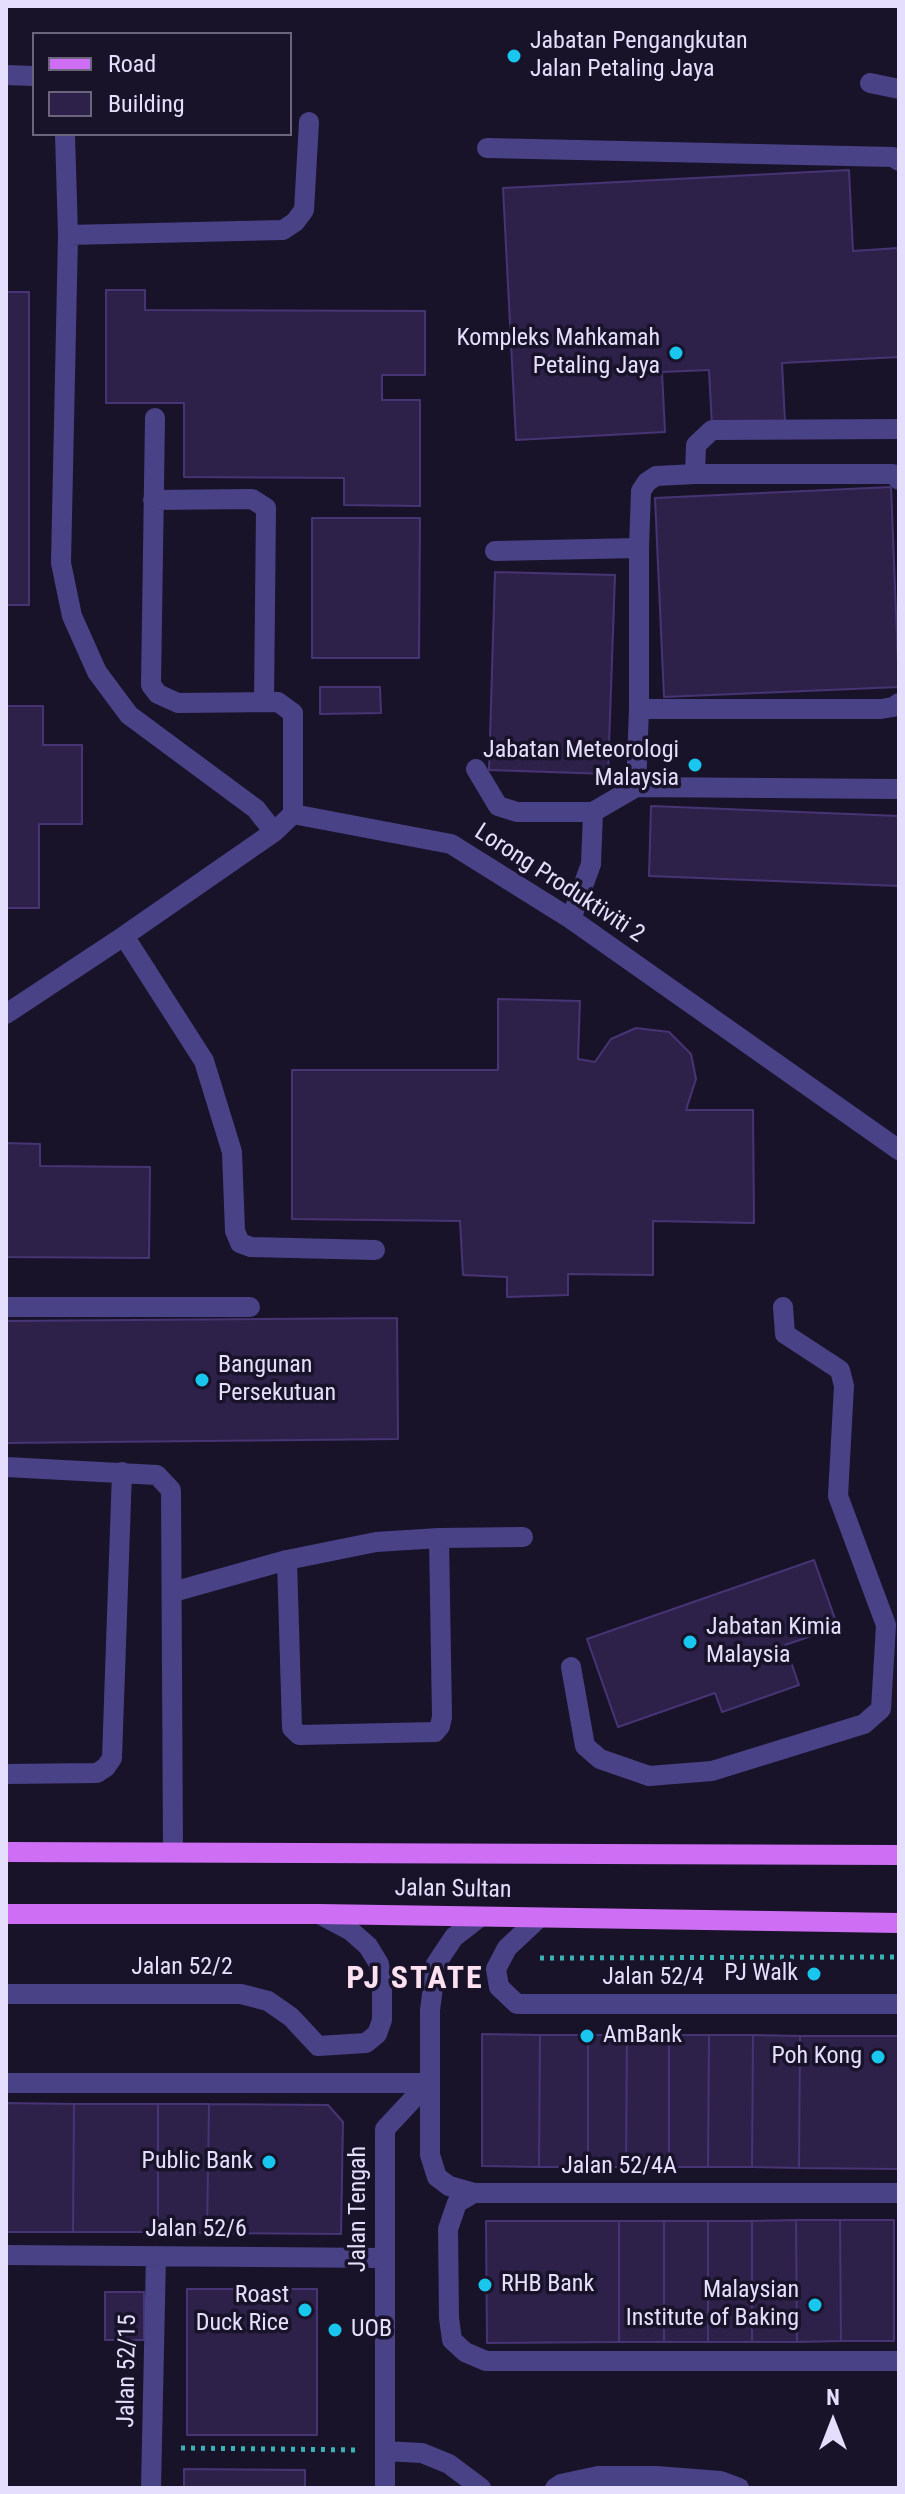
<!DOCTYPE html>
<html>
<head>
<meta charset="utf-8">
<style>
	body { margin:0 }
	#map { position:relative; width:905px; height:2494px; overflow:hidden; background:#19132a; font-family:"Roboto Condensed",sans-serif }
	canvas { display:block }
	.frame { position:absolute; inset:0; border:8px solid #e5dffd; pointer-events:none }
	.legend { position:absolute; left:32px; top:32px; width:260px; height:104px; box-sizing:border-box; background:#19132a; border:2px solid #6b657e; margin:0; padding:10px 14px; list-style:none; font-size:24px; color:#e5dffd }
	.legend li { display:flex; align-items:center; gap:16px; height:40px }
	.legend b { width:40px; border:2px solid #6b657e }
	.north { position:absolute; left:793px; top:2382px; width:80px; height:80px; -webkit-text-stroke:6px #19132a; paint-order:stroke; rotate:0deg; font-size:22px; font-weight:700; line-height:32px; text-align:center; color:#e5dffd }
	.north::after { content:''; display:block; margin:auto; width:28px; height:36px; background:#e5dffd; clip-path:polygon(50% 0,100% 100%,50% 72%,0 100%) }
</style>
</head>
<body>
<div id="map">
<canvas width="905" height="2494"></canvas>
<div class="frame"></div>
<ul class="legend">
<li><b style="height:10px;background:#ce6ef4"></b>Road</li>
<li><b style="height:22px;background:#2d214a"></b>Building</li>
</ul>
<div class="north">N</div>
</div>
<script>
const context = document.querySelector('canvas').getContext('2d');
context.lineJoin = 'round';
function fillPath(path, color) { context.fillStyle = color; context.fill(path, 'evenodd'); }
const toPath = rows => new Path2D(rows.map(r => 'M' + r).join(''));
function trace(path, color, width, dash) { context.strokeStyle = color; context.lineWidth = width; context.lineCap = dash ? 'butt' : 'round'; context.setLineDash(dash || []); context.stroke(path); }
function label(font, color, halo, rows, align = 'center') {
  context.font = font + ' "Roboto Condensed",sans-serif'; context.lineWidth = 7; context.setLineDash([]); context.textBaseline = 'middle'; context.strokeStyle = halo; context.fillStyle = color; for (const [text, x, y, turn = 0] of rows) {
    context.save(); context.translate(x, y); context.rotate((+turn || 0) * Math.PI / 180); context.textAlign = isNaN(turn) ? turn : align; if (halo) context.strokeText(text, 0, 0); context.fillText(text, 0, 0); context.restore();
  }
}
const building = toPath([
	[849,170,853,251,898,248,899,357,782,363,785,422,712,426,709,370,662,372,665,432,516,440,503,188,849,170],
	[106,290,145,290,145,310,425,311,425,375,382,375,382,400,420,400,420,506,344,505,344,478,184,477,184,403,106,403,106,290],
	[6,292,29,292,29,605,6,605,6,292],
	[891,487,899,687,664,697,655,498,891,487],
	[312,518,420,518,419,658,312,658,312,518],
	[495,572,615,575,608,774,489,770,495,572],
	[320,687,380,687,381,713,320,714,320,687],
	[6,706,43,706,43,745,82,745,82,824,39,824,39,908,6,908,6,706],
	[651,806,899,816,899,886,649,876,651,806],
	[498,999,580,1001,578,1059,595,1062,611,1039,636,1028,669,1032,691,1054,696,1079,686,1110,753,1110,754,1223,653,1221,653,1275,568,1274,568,1295,507,1297,507,1277,463,1275,460,1221,292,1219,292,1070,498,1070,498,999],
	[6,1143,40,1144,40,1166,150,1167,149,1258,6,1257,6,1143],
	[397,1318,398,1439,6,1443,6,1321,397,1318],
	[814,1560,838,1627,785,1645,799,1685,722,1712,715,1693,618,1727,587,1639,814,1560],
	[482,2034,540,2035,539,2167,482,2166,482,2034],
	[540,2035,588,2035,588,2167,539,2167,540,2035],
	[588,2035,627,2035,626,2167,588,2167,588,2035],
	[627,2035,669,2035,669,2167,626,2167,627,2035],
	[669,2035,709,2035,708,2167,669,2167,669,2035],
	[709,2035,753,2035,752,2167,708,2167,709,2035],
	[753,2035,800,2036,799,2168,752,2167,753,2035],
	[800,2036,899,2036,899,2169,799,2168,800,2036],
	[6,2103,74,2104,73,2232,6,2232,6,2103],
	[74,2104,158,2104,158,2232,73,2232,74,2104],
	[158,2104,209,2104,207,2233,158,2232,158,2104],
	[209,2104,328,2105,343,2122,341,2234,207,2233,209,2104],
	[796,2220,797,2342,752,2342,752,2221,796,2220],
	[796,2220,840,2220,841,2341,797,2342,796,2220],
	[840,2220,894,2220,894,2341,841,2341,840,2220],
	[486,2221,619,2221,619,2342,487,2343,486,2221],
	[619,2221,664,2221,664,2342,619,2342,619,2221],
	[664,2221,708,2221,708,2342,664,2342,664,2221],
	[708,2221,752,2221,752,2342,708,2342,708,2221],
	[187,2289,317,2289,317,2435,187,2435,187,2289],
	[105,2292,144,2292,144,2340,105,2340,105,2292],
	[184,2469,305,2470,305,2488,184,2488,184,2469]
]);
fillPath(building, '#2d214a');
trace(building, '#473474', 2);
trace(toPath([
	[540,1958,899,1957],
	[181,2448,359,2450]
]), '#3ab2b5', 5, [4, 6]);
trace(toPath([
	[6,75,34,76],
	[870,83,899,89],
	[65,134,68,235,61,563,72,616,97,672,129,715,256,809,274,832],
	[487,148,893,157,899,161],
	[68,235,283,230,295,222,304,210,309,122],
	[155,418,151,685,158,694,178,703,278,702,293,713,293,814],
	[695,474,696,445,712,430,899,429],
	[899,480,893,474,695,474,656,476,647,482,641,491,639,548,639,709,881,709,893,707,899,703],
	[153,500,252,499,266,508,264,702],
	[495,551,639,548],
	[476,769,498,806,517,812,593,812,636,787,899,789],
	[636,787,639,709],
	[571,919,591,864,593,812],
	[124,936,204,1061,232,1152,235,1231,240,1243,251,1247,375,1250],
	[6,1014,124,936,274,832,293,814,451,844,571,919,899,1150],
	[6,1307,250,1307],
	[6,1467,157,1475,171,1490,173,1851],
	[287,1560,292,1728,299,1735,435,1732,440,1726,442,1717,439,1538],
	[173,1592,287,1560,376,1542,439,1538,523,1537],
	[571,1667,585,1746,600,1759,649,1776,712,1771,864,1724,881,1709,886,1625,838,1496,844,1386,840,1370,785,1334,783,1307],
	[6,1774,97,1773,106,1767,112,1758,122,1472],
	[480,1917,454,1937,436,1964,430,2010,430,2155,437,2177,449,2186,474,2193,899,2193],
	[539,1918,507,1948,496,1969,499,1987,517,2004,899,2004],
	[6,1994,241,1994,268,2001,291,2017,318,2046,366,2043,377,2034,382,2020,382,1987,379,1964,368,1946,351,1931,319,1914],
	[6,2083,428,2083],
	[474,2193,457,2203,448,2229,449,2318,452,2340,465,2352,486,2361,899,2361],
	[6,2255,385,2258],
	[385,2451,422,2453,449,2464,481,2488],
	[151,2488,156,2256],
	[385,2488,385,2129,428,2083],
	[555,2488,561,2484,598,2476,656,2476,720,2481,739,2488]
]), '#4a4286', 20);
trace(toPath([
	[6,1852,899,1855],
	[6,1914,319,1914,899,1923]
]), '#ce6ef4', 20);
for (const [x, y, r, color] of [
	[514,56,8,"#19c6ee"],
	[676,353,8,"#19c6ee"],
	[695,765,8,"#19c6ee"],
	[202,1380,8,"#19c6ee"],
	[690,1642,8,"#19c6ee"],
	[814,1974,8,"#19c6ee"],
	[587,2036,8,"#19c6ee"],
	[878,2057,8,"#19c6ee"],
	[269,2162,8,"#19c6ee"],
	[485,2285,8,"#19c6ee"],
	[815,2305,8,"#19c6ee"],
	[305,2310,8,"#19c6ee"],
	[335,2330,8,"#19c6ee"]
]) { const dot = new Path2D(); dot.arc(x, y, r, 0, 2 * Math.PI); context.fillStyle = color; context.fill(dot); trace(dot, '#19132a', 3); }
label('24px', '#e5dffd', '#19132a', [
	["Jabatan Pengangkutan",530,42,"left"],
	["Jalan Petaling Jaya",530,70,"left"],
	["Kompleks Mahkamah",660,339],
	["Petaling Jaya",660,367],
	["Jabatan Meteorologi",679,751],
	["Malaysia",679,779],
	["Bangunan",218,1366,"left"],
	["Persekutuan",218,1394,"left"],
	["Jabatan Kimia",706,1628,"left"],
	["Malaysia",706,1656,"left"],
	["PJ Walk",798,1974],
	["AmBank",603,2036,"left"],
	["Poh Kong",862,2057],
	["Public Bank",253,2162],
	["RHB Bank",501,2285,"left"],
	["Malaysian",799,2291],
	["Institute of Baking",799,2319],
	["Roast",289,2296],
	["Duck Rice",289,2324],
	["UOB",351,2330,"left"]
], 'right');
label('24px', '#e5dffd', '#19132a', [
	["Lorong Produktiviti 2",559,884,33],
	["Jalan Sultan",453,1890,1],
	["Jalan 52/2",182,1968],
	["Jalan 52/4",653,1978],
	["Jalan 52/4A",619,2167],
	["Jalan Tengah",359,2209,-90],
	["Jalan 52/6",196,2230],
	["Jalan 52/15",128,2371,-89]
]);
context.letterSpacing = '2px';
label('bold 32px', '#fde1f0', '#19132a', [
	["PJ STATE",415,1980]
]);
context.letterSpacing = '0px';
</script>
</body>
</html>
